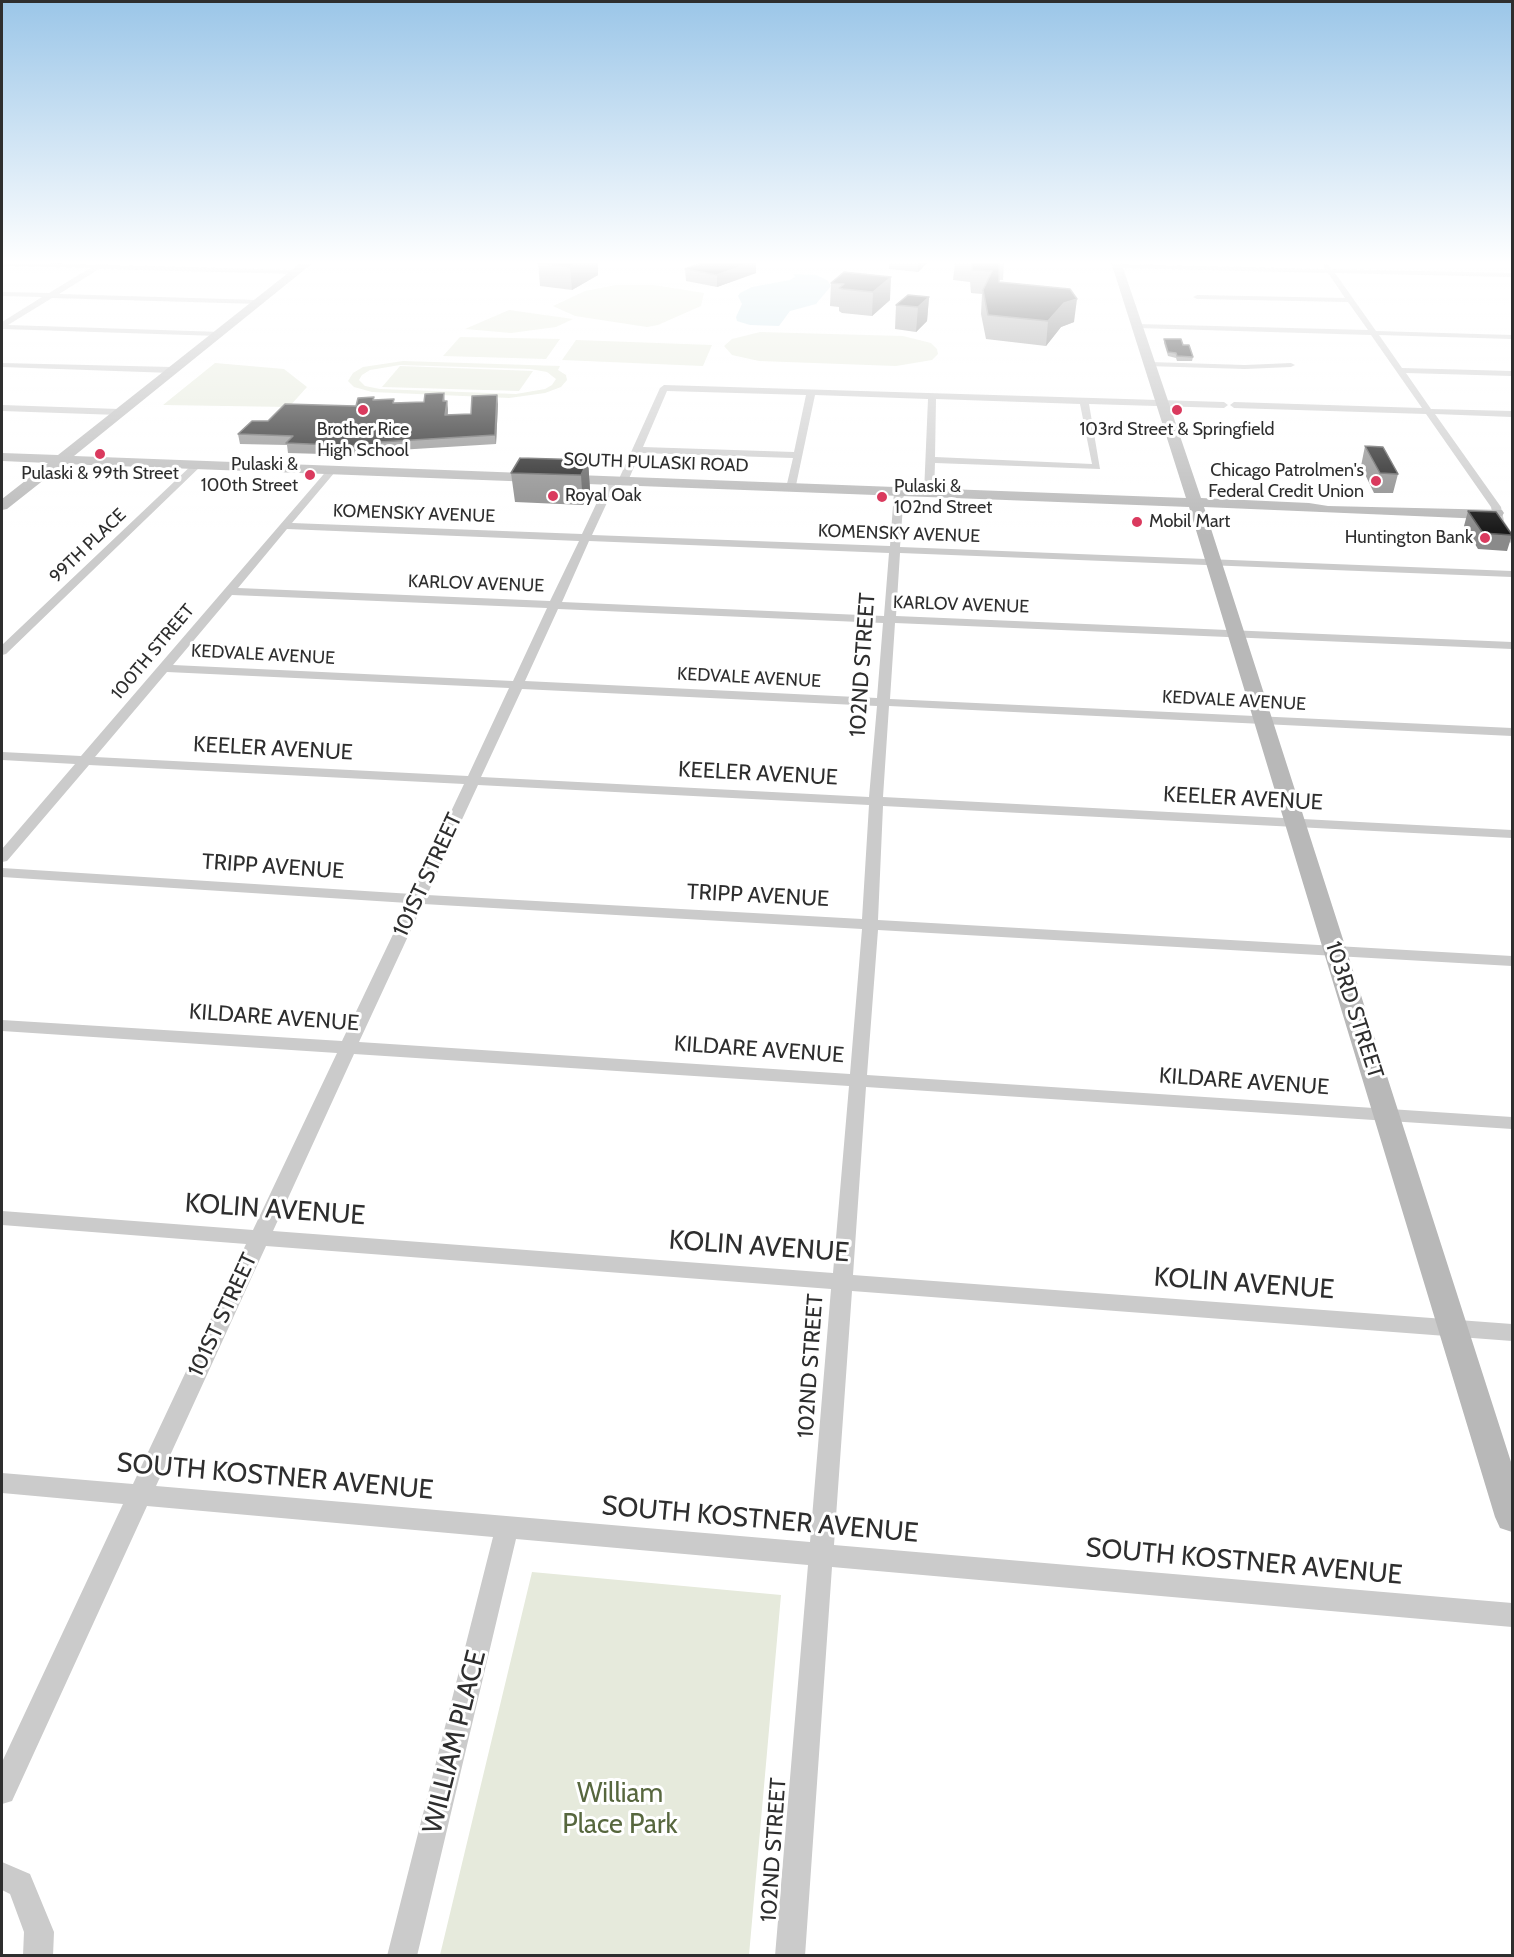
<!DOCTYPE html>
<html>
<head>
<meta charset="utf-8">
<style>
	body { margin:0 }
	#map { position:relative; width:1514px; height:1957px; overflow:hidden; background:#fff; font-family:Cabin,sans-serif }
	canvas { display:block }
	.frame { position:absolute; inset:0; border:3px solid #2e2e2e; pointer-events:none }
</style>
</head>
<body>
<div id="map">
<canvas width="1514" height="1957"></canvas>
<div class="frame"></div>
</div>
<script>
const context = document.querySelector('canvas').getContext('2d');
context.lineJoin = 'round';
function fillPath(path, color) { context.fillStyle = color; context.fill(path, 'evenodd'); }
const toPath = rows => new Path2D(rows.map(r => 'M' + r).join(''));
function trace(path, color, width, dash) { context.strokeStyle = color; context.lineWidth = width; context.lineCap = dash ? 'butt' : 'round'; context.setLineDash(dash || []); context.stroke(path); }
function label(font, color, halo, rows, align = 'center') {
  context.font = font + ' Cabin,sans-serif'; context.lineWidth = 6; context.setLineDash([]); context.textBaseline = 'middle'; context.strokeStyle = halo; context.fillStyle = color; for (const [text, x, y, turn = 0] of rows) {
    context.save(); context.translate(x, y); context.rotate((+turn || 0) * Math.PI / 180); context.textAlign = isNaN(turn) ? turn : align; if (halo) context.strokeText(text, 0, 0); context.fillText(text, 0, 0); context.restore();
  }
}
fillPath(toPath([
	[616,285,654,285,704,293,701,306,658,325,647,327,575,316,553,306,585,291],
	[509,310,573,319,556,327,511,333,465,329],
	[760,332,903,336,931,343,937,349,938,354,932,360,896,366,759,361,732,355,724,346,732,339],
	[460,337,560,339,546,359,443,356],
	[576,340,712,345,703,366,562,360],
	[403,361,560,366,558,370,566,375,567,380,561,387,545,393,509,398,372,392,354,387,348,381,353,373,363,367],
	[400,365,530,369,547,372,556,379,552,385,545,389,516,394,380,389,365,386,359,380,362,375,370,370],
	[215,363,284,369,307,387,289,407,163,405],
	[400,366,533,371,519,391,382,387],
	[532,1572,781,1595,749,1955,440,1955]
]), '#e6eadc');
fillPath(toPath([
	[793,274,816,275,827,280,831,286,816,304,790,311,779,326,750,325,737,321,736,317,742,304,738,296,740,293,752,287,790,280,795,277]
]), '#c9e2e9');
fillPath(toPath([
	[2,262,297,270,301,272,297,274,99,269,59,294,259,300,263,302,259,304,52,298,8,325,222,332,223,334,219,336,2,329,2,322,42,297,2,296,2,292,49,293,90,268,2,266,2,262],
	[1326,263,1332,269,1512,273,1512,277,1335,273,1376,331,1512,335,1512,339,1379,335,1402,368,1512,371,1512,376,1406,373,1431,409,1512,411,1512,417,1435,414,1501,507,1504,521,1512,533,1512,543,1508,542,1494,521,1491,507,1426,414,1234,408,1230,405,1234,402,1422,408,1371,335,1137,328,1133,326,1137,324,1368,330,1348,302,1197,299,1193,297,1197,295,1345,298,1328,273,1117,268,1114,266,1117,264,1325,269,1323,265,1326,263],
	[1150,362,1245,365,1291,363,1295,365,1291,367,1245,369,1147,366,1147,362,1150,362],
	[2,363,172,367,176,370,172,373,2,367,2,363],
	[664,385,1224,402,1228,405,1224,408,1089,404,1100,469,935,463,934,493,929,496,924,493,928,399,815,395,795,490,786,488,793,458,640,453,628,481,620,483,618,481,660,388,664,385],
	[667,391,806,395,794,452,643,447,667,391],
	[936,399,1080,404,1092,464,935,457,936,399],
	[2,405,119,409,123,412,119,415,2,411,2,405],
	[195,462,203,464,6,654,2,655,2,645,195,462],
	[332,467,337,470,335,472,292,523,582,534,607,481,612,478,617,481,592,535,890,546,894,492,899,489,904,492,900,547,1512,571,1512,577,900,553,896,616,1512,642,1512,649,895,623,890,699,1512,728,1512,736,889,706,883,797,1512,830,1512,838,883,806,878,920,1512,956,1512,966,878,930,867,1075,1512,1117,1512,1129,866,1087,853,1275,1512,1324,1512,1341,852,1291,834,1545,1512,1603,1512,1627,832,1567,805,1956,775,1956,808,1565,516,1539,417,1956,387,1956,493,1537,147,1506,12,1801,2,1804,2,1762,123,1504,2,1493,2,1473,133,1484,246,1244,2,1225,2,1211,253,1230,337,1053,2,1031,2,1020,342,1041,408,903,2,877,2,868,412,894,464,784,89,765,7,861,2,862,2,849,75,764,2,760,2,752,81,756,329,468,332,467],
	[287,529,579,541,550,601,238,588,287,529],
	[589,541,889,553,884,616,562,602,589,541],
	[232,595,547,608,513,681,173,665,232,595],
	[558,609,883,623,877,698,525,681,558,609],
	[167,672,509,688,468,776,95,757,167,672],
	[522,689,877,706,869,797,481,777,522,689],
	[478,785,869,805,862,919,427,895,478,785],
	[423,904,862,929,850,1074,359,1042,423,904],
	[354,1054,849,1086,833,1273,273,1231,354,1054],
	[266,1246,831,1289,810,1542,156,1486,266,1246],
	[2,1862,30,1874,54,1932,53,1956,23,1956,24,1932,10,1894,2,1890,2,1862]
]), '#cbcbcb');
fillPath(toPath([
	[302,262,314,262,74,456,1186,498,1111,262,1121,262,1201,498,1309,503,1328,506,1502,510,1504,513,1502,516,1485,519,1204,507,1512,1465,1512,1532,1500,1528,1495,1517,1189,507,64,464,7,509,2,510,2,499,48,463,2,461,2,453,58,455,302,262]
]), '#b8b8b8');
fillPath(toPath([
	[540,262,598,262,598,275,572,290,540,286,538,263],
	[756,262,756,273,717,287,686,281,685,269],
	[889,262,928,262,918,272,889,269],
	[942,262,1017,262,1004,263,1003,280,999,280,999,282,1074,322,1061,327,1046,346,986,339,981,314,982,294,971,293,970,282,953,280,955,263],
	[844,272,890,300,872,316,842,313,839,311,839,307,830,306,831,283],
	[929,297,927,321,916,332,895,329,896,305],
	[1164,339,1183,345,1193,357,1192,361,1177,361,1176,358,1168,356,1164,343],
	[444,393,445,401,447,401,448,410,448,415,471,414,498,404,496,444,382,451,381,454,357,455,288,453,287,445,240,444,238,434,356,406,374,397,374,400,394,399,394,403,424,402],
	[1365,446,1398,474,1393,493,1374,493,1361,466],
	[588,460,590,490,583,505,515,502,511,473],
	[1468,511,1512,535,1507,551,1478,549,1464,526]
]), '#8a8a8a');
fillPath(toPath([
	[579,262,598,262,598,275,572,290,570,267],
	[753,262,756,262,756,273,717,287,717,275],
	[918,262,928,262,918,272],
	[891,277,890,300,872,316,873,292],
	[929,297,927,321,916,332,918,307],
	[1077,299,1074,322,1061,327,1046,346,1048,321,1064,303],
	[497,395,498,404,496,444,495,435],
	[447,401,448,410,446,424,445,415],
	[588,460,590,490,583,505,581,475]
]), '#5b5b5b');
const building = toPath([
	[540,262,579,262,570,267,538,263,540,262],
	[705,262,753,262,717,275,685,269,705,262],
	[972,262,999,262,999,282,1070,289,1077,299,1064,303,1048,321,988,315,983,290,992,271,972,270,972,262],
	[844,272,891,277,873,292,843,289,839,288,844,284,831,283,844,272],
	[908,295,929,297,918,307,896,305,908,295],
	[1164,339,1181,339,1183,345,1189,345,1193,357,1177,356,1176,353,1168,352,1164,339],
	[444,393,443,401,447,401,445,415,471,414,472,396,497,395,495,435,380,442,380,445,355,446,286,443,293,436,238,434,252,421,268,421,285,404,356,406,358,398,374,397,373,400,394,399,393,403,424,402,425,394,444,393],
	[1365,446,1383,447,1398,474,1380,473,1365,446],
	[520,458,588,460,581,475,511,473,520,458],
	[1468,511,1496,512,1512,535,1483,533,1468,511]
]);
fillPath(building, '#151515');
trace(building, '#5b5b5b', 1.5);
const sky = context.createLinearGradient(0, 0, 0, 536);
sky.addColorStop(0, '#9bc6e8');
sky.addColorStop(0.49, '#fff');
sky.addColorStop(1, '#ffffff00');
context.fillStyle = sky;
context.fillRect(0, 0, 1514, 536);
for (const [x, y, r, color] of [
	[363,410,6,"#da3a5e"],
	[1177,410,6,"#da3a5e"],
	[100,454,6,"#da3a5e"],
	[310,475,6,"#da3a5e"],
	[1376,481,6,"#da3a5e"],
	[553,496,6,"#da3a5e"],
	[882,497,6,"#da3a5e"],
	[1137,522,6,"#da3a5e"],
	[1485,538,6,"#da3a5e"]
]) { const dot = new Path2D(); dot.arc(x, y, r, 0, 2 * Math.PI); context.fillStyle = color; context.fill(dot); trace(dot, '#fff', 2); }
label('18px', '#2e2e2e', '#fff', [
	["Brother Rice",363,430],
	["High School",363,451],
	["103rd Street & Springfield",1177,430],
	["Pulaski &",298,465,"right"],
	["100th Street",298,486,"right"],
	["Chicago Patrolmen's",1364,471,"right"],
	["Federal Credit Union",1364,492,"right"],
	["Pulaski & 99th Street",100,474],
	["Pulaski &",894,487,"left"],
	["102nd Street",894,508,"left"],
	["Royal Oak",565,496,"left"],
	["Mobil Mart",1149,522,"left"],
	["Huntington Bank",1473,538,"right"]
]);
label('18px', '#2e2e2e', '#fff', [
	["SOUTH PULASKI ROAD",656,463,2],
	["KOMENSKY AVENUE",414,514,2],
	["KOMENSKY AVENUE",899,534,2],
	["99TH PLACE",88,546,-44],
	["KARLOV AVENUE",476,584,2],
	["KARLOV AVENUE",961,605,2],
	["100TH STREET",153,652,-50],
	["KEDVALE AVENUE",263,655,3],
	["KEDVALE AVENUE",749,678,3],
	["KEDVALE AVENUE",1234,701,3]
]);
label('22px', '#2e2e2e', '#fff', [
	["102ND STREET",863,665,-86],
	["KEELER AVENUE",273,749,3],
	["KEELER AVENUE",758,774,3],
	["KEELER AVENUE",1243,799,3],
	["TRIPP AVENUE",273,867,4],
	["101ST STREET",428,875,-65],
	["TRIPP AVENUE",758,896,3],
	["103RD STREET",1354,1010,72],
	["KILDARE AVENUE",274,1018,4],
	["KILDARE AVENUE",759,1050,4],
	["KILDARE AVENUE",1244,1082,4],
	["101ST STREET",223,1315,-65],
	["102ND STREET",811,1366,-86],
	["102ND STREET",774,1850,-86]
]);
label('27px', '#2e2e2e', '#fff', [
	["KOLIN AVENUE",275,1210,4],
	["KOLIN AVENUE",759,1247,4],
	["KOLIN AVENUE",1244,1284,4],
	["SOUTH KOSTNER AVENUE",275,1477,5],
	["SOUTH KOSTNER AVENUE",760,1520,5],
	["SOUTH KOSTNER AVENUE",1244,1562,5],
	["WILLIAM PLACE",455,1742,-76]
]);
label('27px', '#57673e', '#fff', [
	["William",620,1794],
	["Place Park",620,1825]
]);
</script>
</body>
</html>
